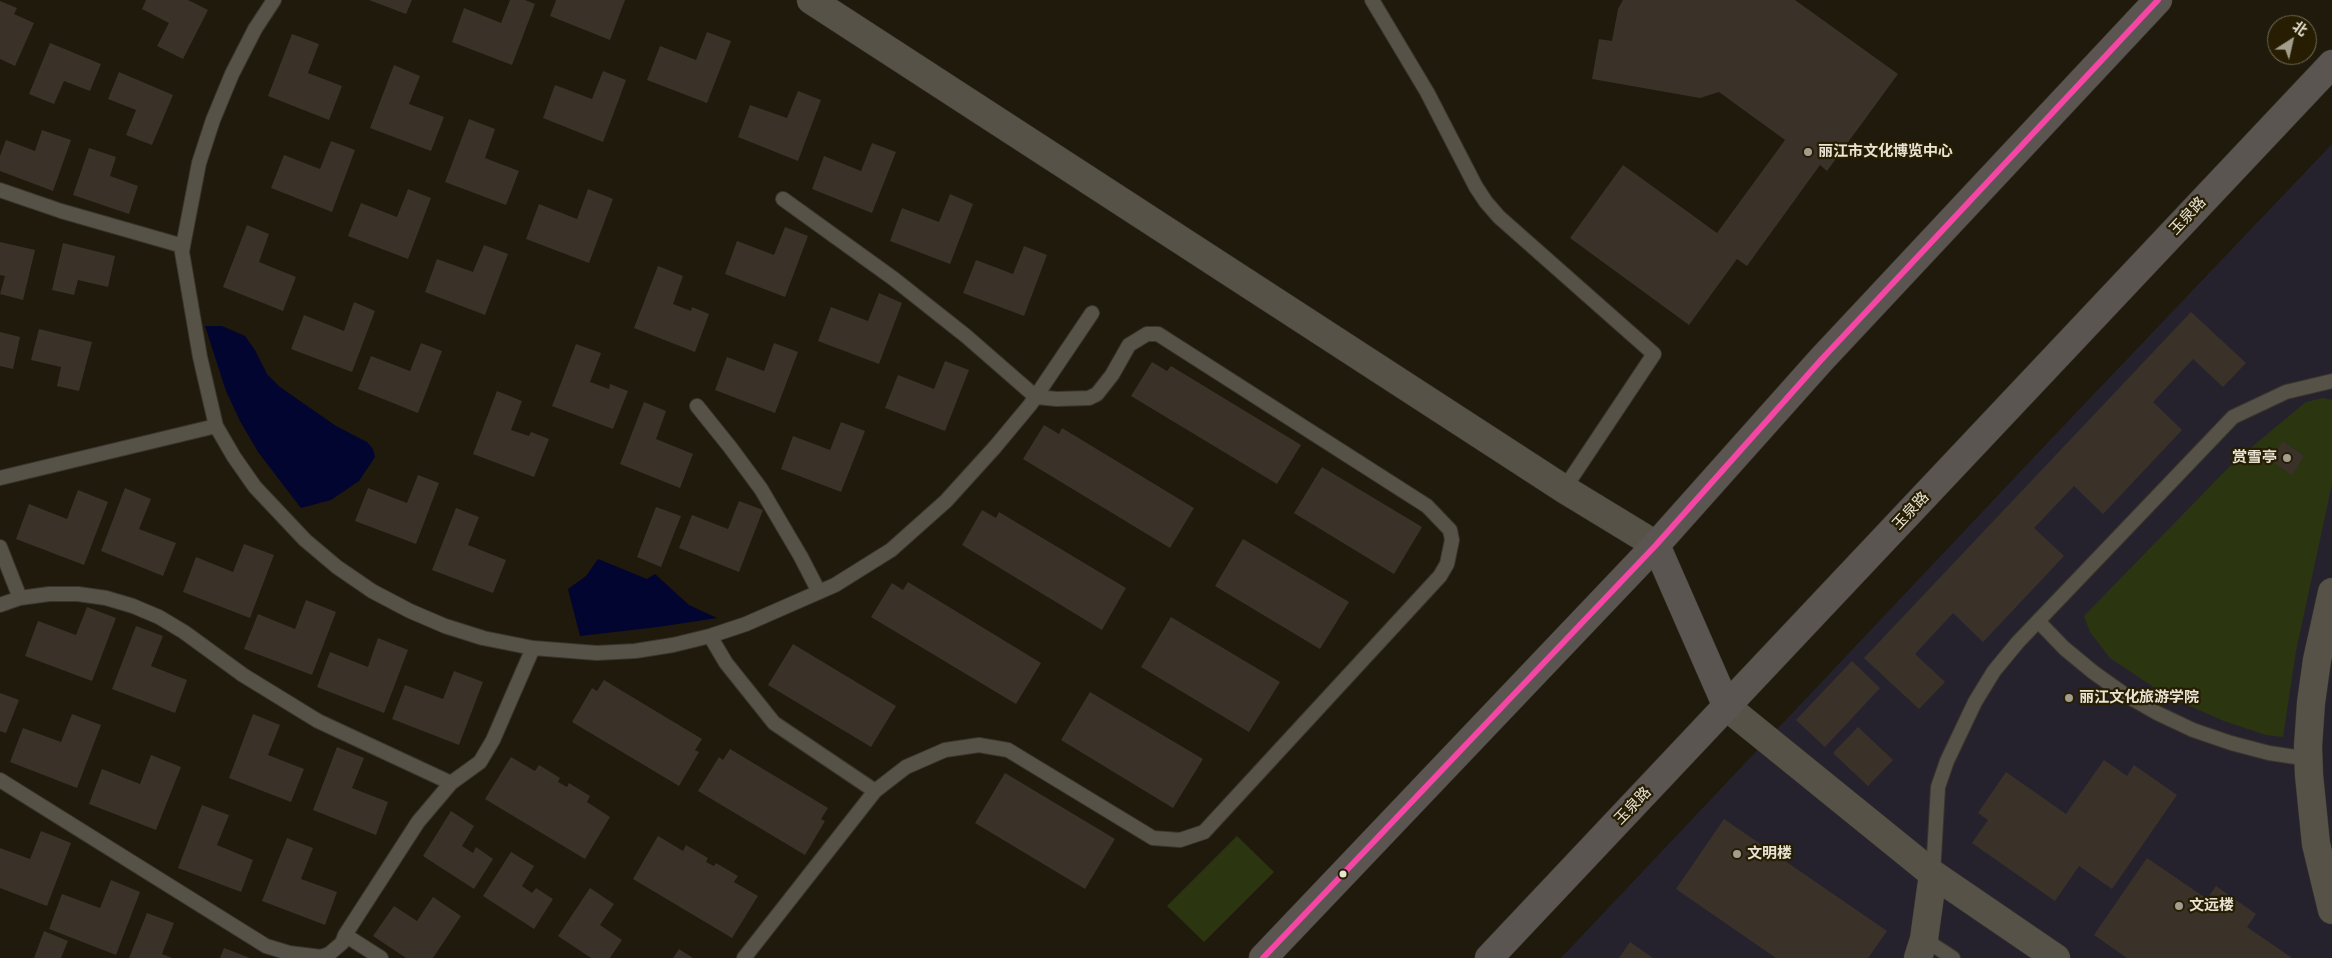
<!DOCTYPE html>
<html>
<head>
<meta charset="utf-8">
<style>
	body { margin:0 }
	#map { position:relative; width:2332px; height:958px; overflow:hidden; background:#1f1a0b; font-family:Lora,"Noto Sans SC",serif }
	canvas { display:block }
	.north { position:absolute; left:2267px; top:15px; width:50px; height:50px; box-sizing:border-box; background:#271d03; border:1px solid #756c56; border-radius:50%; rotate:35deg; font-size:14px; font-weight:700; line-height:20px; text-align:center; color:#e9e3d3 }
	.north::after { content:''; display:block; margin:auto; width:18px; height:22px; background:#a29d8d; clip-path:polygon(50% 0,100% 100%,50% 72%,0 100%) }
</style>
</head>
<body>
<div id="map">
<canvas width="2332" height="958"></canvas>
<div class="north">北</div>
</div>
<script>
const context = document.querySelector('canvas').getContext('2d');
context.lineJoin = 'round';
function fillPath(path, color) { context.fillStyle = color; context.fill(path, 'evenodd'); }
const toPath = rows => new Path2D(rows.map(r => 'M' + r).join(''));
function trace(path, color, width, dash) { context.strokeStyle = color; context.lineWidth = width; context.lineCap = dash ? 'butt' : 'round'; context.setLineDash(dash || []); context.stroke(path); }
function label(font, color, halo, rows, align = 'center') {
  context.font = font + ' Lora,"Noto Sans SC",serif'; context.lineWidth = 4.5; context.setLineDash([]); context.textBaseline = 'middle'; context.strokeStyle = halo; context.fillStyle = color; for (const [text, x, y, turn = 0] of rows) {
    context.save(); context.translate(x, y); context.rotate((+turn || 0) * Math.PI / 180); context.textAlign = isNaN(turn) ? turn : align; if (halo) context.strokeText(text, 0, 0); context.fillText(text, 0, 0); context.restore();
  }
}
fillPath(toPath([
	[2332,144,2332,958,1561,958,2052,438]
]), '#25222e');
fillPath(toPath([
	[2323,398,2332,400,2332,484,2296,651,2283,737,2266,735,2224,721,2183,703,2152,686,2110,658,2090,632,2084,616,2235,461,2306,402],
	[2283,441,2304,456,2292,474],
	[1237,836,1274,872,1204,942,1167,906]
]), '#2b3611');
fillPath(toPath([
	[205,326,222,326,245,336,255,350,267,374,280,387,336,426,367,442,373,449,375,457,359,481,331,500,301,508,258,452,240,421,226,391],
	[598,559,647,579,655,574,689,605,717,618,658,627,580,636,568,589,586,576]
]), '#030531');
fillPath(toPath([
	[146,0,188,0,208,10,183,59,157,46,169,23,142,9],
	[369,0,412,0,406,14],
	[510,0,525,0,535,4,512,65,452,42,464,8,501,23],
	[556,0,625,0,610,40,550,16],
	[1623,0,1795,0,1898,74,1827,171,1820,165,1747,266,1737,259,1689,325,1570,238,1623,165,1717,233,1785,140,1719,92,1700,98,1592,79,1599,39,1612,41,1618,9],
	[0,1,17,8,14,14,34,23,15,66,0,59],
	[707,32,731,41,707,103,647,80,660,46,696,60],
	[292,34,319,44,308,73,342,86,329,120,268,96],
	[50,43,101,64,90,91,64,81,54,104,29,94],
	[394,65,420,76,409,104,444,117,431,151,370,128],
	[603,71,626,80,603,142,543,118,555,85,592,99],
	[119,72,173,95,152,145,126,135,136,110,108,99],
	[798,91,821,100,798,161,738,137,750,105,787,118],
	[469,119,495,129,485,158,519,171,506,205,445,182],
	[42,130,71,140,53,191,0,171,0,156,6,140,35,151],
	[331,141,355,150,332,212,271,188,284,155,320,169],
	[872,143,896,152,872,213,812,189,824,156,861,171],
	[89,148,116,157,110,176,138,186,129,214,73,195],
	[408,189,431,198,408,259,348,236,361,203,397,217],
	[588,189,613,199,589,263,526,239,539,204,577,219],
	[950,194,973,204,950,264,890,241,902,208,939,222],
	[247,225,269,234,259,262,296,277,283,311,223,287],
	[785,227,808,236,785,297,725,274,737,241,774,255],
	[0,242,35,250,23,300,0,294,5,276,0,275],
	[63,243,115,256,108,287,78,280,74,295,52,290],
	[484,245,508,254,485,315,425,292,437,259,473,272],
	[1024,246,1047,255,1024,316,963,293,976,260,1013,274],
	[658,266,683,276,673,304,691,311,692,307,709,314,695,352,634,328],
	[879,293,902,303,879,364,818,341,831,307,868,321],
	[354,302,375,311,352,372,291,349,304,315,344,331],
	[2191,312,2246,363,2223,387,2193,359,2153,402,2182,430,2103,514,2074,486,2034,528,2064,556,1983,642,1953,613,1915,654,1945,682,1919,709,1864,658],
	[39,329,92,342,79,391,57,386,61,367,31,360],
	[0,332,20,337,13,369,0,366],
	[421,343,442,351,418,413,358,389,371,356,410,371],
	[774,343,798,352,775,413,715,390,727,357,764,371],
	[576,344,601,353,590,382,609,389,610,384,628,391,613,429,552,406],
	[945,361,969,370,945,431,885,408,898,375,934,389],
	[1152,362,1167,371,1171,366,1301,445,1277,484,1131,396],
	[497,391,522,401,511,430,529,436,531,432,549,439,534,477,473,454],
	[644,402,666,411,656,439,693,454,680,488,620,464],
	[841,422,865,431,841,492,781,469,793,436,830,450],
	[1044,425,1059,434,1062,428,1194,508,1170,548,1023,459],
	[2283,441,2304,456,2292,475,2270,460],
	[1322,467,1422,527,1394,574,1294,513],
	[418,475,439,483,416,544,355,521,368,488,407,503],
	[125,488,151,499,139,529,176,543,163,576,101,551],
	[78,490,108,502,84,565,16,539,29,504,67,519],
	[739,501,763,510,739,572,679,548,692,515,728,529],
	[656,507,681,516,661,567,637,557],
	[456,508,479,517,468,545,506,560,493,593,432,570],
	[982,510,996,518,999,512,1126,588,1102,630,962,545],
	[1243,539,1349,602,1320,649,1215,586],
	[244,544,274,555,250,618,183,592,196,557,233,572],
	[908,582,1041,663,1016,704,871,617,892,583,903,590],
	[306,600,336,612,312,675,244,649,258,614,295,629],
	[87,607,116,618,92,681,25,656,38,621,76,635],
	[1171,617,1280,682,1249,732,1141,667],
	[136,626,163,636,151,666,187,680,175,713,112,689],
	[378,638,408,650,384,713,317,687,330,652,368,667],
	[793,644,896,706,871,747,768,685],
	[1852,661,1880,688,1825,747,1796,720],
	[454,671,483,682,459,745,392,719,405,685,443,699],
	[604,680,702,739,695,750,699,752,679,786,572,722,592,688,597,691],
	[1090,692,1203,759,1173,808,1061,740],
	[0,693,19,700,6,733,0,731],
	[72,714,101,725,77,788,10,762,23,728,61,742],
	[253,714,280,725,268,755,304,769,291,802,229,778],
	[1858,727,1893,760,1868,786,1833,753],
	[337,747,364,758,352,788,388,802,376,835,313,810],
	[730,749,828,808,821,819,825,821,805,855,698,791,719,757,723,760],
	[151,755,181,767,156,830,89,804,102,769,140,784],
	[511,757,535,771,539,765,560,778,558,782,567,787,569,783,590,796,587,802,610,817,585,859,485,799],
	[2104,760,2127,776,2134,765,2177,795,2112,889,2079,866,2055,901,1972,843,1988,820,1978,813,2006,772,2066,814],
	[1005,773,1115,839,1085,889,975,823],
	[202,805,229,815,217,845,253,860,241,892,178,868],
	[451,811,474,826,462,846,473,853,476,847,493,859,474,889,423,856],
	[1724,819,1887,931,1868,958,1776,958,1676,889],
	[41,831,71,843,47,906,0,888,0,848,30,859],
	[658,836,683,851,686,845,708,858,706,862,714,866,716,863,738,876,734,882,758,896,732,938,633,879],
	[287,838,313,848,301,879,337,892,325,925,262,901],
	[511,852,534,866,522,886,532,893,536,888,553,899,534,929,483,896],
	[2147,858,2207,899,2216,886,2256,914,2247,927,2292,958,2127,958,2094,935],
	[111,880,140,892,116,955,49,929,62,894,100,908],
	[590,888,614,904,600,925,622,940,610,958,591,958,558,936],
	[433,897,461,916,433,958,406,958,373,936,394,906,417,921],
	[147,913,174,923,162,954,172,958,129,958],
	[44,931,68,941,61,958,34,958],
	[1630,942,1653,958,1619,958],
	[224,948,250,958,220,958],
	[679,949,693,958,673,958]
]), '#3a3229');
const service = toPath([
	[274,0,255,29,232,74,213,120,199,163,183,246,182,252,200,357,216,426,234,457,255,487,305,540,337,567,372,591,410,611,445,626,483,638,533,648,597,653,635,651,673,645,710,636,746,624,835,585,891,550,946,501,995,447,1030,405,1092,313],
	[1372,0,1427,92,1476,187,1486,202,1499,217,1654,354,1564,489],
	[0,190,61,211,183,246],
	[697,406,730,447,761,489,801,557,819,592],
	[0,478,216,426],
	[0,547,20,598],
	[0,605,20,598,49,594,78,594,106,598,133,606,159,617,184,632,243,675,318,721,451,783],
	[2038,621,2064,648,2093,672,2124,694,2157,713,2193,730,2231,743,2269,753,2309,759],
	[710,636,726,663,774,723,875,791],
	[0,780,266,946,289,953,321,957,329,954,342,943,345,935,418,822,451,783,480,762,493,740,533,648],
	[1933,874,1938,787,1947,761,1975,702,1994,671,2018,642,2233,417,2286,392,2332,381],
	[345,935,381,958],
	[1924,939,1953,958],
	[744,958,875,791,906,767,945,750,979,745,1008,750,1153,838,1180,840,1204,832,1440,576,1447,564,1452,540,1450,530,1427,506,1158,334,1147,334,1129,345,1112,375,1097,394,1089,398,1057,399,1036,397,966,336,894,279,783,199]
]);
const minor = toPath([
	[811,0,1564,489,1656,545],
	[2332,592,2317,660,2311,703,2308,746,2309,775,2316,844,2332,910],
	[1727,707,1933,874,2056,958],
	[1918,958,1924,939,1933,874]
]);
const trunk = toPath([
	[1656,545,1727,707],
	[1263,958,1656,545,1821,360,2158,0],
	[1489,958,2332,64]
]);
trace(service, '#3a362d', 16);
trace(minor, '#3a362d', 29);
trace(trunk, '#3a362d', 29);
trace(service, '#565248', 14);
trace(minor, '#565248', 28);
trace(trunk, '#5b5551', 28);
trace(toPath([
	[1263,958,1656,545,1821,360,2158,0]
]), '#f346a5', 6);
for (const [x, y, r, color] of [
	[1808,152,5,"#a29d8d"],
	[2287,458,5,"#a29d8d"],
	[2069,698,5,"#a29d8d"],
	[1737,854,5,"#a29d8d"],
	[1343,874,4.5,"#e9e3d3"],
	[2179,906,5,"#a29d8d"]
]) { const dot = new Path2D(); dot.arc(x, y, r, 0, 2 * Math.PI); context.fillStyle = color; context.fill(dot); trace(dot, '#271d03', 2); }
label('bold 15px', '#e9e3d3', '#271d03', [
	["丽江市文化博览中心",1818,152],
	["赏雪亭",2277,458,"right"],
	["丽江文化旅游学院",2079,698],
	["文明楼",1747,854],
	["文远楼",2189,906]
], 'left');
label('15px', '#e9e3d3', '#271d03', [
	["玉泉路",2188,216,-47],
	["玉泉路",1911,511,-47],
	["玉泉路",1633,806,-46]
]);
</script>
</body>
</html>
